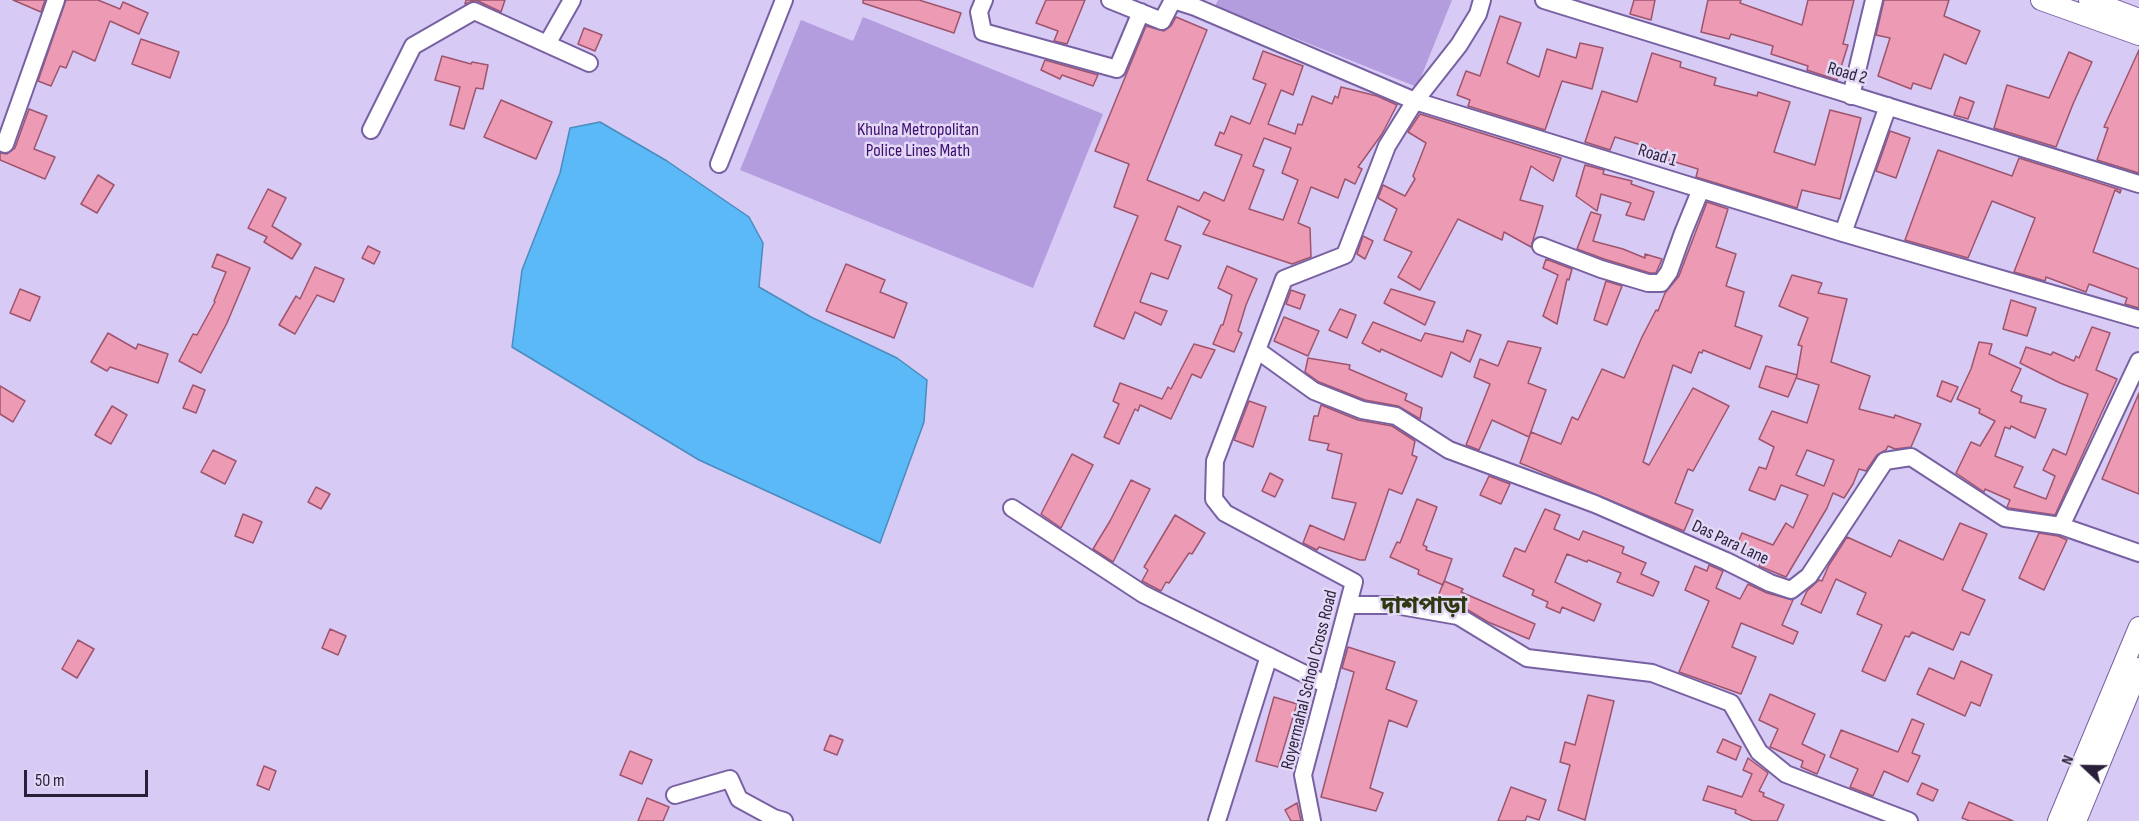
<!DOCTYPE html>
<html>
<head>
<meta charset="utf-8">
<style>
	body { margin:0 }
	#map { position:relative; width:2139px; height:821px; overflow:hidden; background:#d7caf5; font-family:"Sofia Sans Condensed",sans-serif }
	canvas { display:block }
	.north { position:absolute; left:2055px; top:737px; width:60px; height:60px; -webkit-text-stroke:4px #e3d9f7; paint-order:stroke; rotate:292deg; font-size:16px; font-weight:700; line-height:24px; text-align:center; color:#291f3a }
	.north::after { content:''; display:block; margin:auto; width:21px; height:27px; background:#291f3a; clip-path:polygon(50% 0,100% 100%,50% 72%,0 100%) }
	.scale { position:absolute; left:24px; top:770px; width:124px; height:27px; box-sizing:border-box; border:3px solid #291f3a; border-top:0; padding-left:8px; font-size:18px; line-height:21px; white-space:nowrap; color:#291f3a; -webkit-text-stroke:4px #e3d9f7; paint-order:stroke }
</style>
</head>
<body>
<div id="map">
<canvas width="2139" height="821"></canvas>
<div class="north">N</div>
<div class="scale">50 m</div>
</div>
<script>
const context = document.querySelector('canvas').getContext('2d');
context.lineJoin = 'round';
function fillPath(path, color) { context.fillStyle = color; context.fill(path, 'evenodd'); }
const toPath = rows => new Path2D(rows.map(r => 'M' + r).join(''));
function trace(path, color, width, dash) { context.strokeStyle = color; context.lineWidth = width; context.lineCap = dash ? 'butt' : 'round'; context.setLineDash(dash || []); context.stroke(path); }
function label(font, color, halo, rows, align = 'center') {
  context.font = font + ' "Sofia Sans Condensed","Noto Sans Bengali",sans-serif'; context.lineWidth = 5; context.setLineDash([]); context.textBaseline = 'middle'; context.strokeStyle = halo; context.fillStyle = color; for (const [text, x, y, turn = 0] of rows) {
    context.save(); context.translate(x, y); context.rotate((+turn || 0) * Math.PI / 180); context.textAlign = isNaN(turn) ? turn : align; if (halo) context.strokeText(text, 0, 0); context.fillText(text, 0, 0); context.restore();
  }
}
fillPath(toPath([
	[1218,0,1452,0,1417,87,1215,6],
	[863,17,1103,114,1033,288,740,170,801,20,853,41]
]), '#b39dde');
const water = toPath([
	[600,122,667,161,749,217,763,243,759,287,811,317,897,358,927,380,924,422,880,543,699,460,512,347,522,270,560,173,570,128,600,122]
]);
fillPath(water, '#5ab9f6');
trace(water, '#4b8bbe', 1.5);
const building = toPath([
	[13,0,45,0,41,12,13,0],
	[66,0,98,0,120,9,123,2,148,13,139,34,110,21,95,61,73,51,66,68,60,66,51,86,38,81,66,0],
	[466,0,505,0,501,12,478,1,473,1,465,4,466,0],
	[863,0,919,0,961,13,954,33,863,3,863,0],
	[1046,0,1085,0,1067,44,1054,41,1058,31,1036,23,1046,0],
	[1634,0,1655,0,1651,20,1630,14,1634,0],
	[1708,0,1741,0,1740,3,1802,25,1808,0,1854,0,1843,44,1848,45,1837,80,1807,70,1808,66,1771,54,1773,46,1731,34,1729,39,1701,32,1708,0],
	[1884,0,1949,0,1944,16,1980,31,1966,64,1944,54,1931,89,1913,83,1911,89,1878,76,1890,38,1876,35,1884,0],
	[1500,16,1521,23,1507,63,1539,77,1547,49,1576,58,1580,43,1603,48,1592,89,1562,81,1545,130,1468,106,1470,100,1457,95,1466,71,1480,76,1500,16],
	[1176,17,1207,30,1147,180,1199,201,1204,192,1224,201,1242,155,1215,145,1220,132,1224,134,1231,116,1250,124,1266,84,1253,79,1263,51,1303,66,1293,95,1281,90,1268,124,1295,134,1298,124,1302,125,1312,96,1332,104,1335,96,1338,98,1341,87,1377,96,1397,105,1382,134,1358,167,1362,169,1355,184,1345,179,1338,198,1311,187,1298,223,1310,228,1311,257,1292,264,1203,234,1210,221,1178,206,1165,240,1181,246,1168,279,1151,273,1140,302,1167,311,1161,325,1135,312,1124,339,1094,326,1138,216,1114,207,1129,164,1095,151,1146,26,1164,31,1171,26,1176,17],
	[1264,138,1291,148,1282,173,1298,180,1283,220,1249,209,1264,170,1253,166,1264,138],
	[584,28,602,35,595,51,578,44,584,28],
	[141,39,179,52,170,78,132,64,141,39],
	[2139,50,2139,173,2097,160,2108,128,2104,127,2139,50],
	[2069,52,2092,62,2073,104,2056,147,1994,128,2007,85,2049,98,2069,52],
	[1652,53,1681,62,1680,67,1716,78,1714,85,1757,96,1758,92,1790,102,1774,152,1815,165,1830,110,1861,118,1840,199,1802,190,1797,208,1696,177,1698,169,1662,158,1664,152,1615,137,1610,150,1585,142,1602,91,1637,102,1652,53],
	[442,56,471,64,472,62,488,65,483,89,476,88,464,129,450,125,460,87,435,80,442,56],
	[1045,60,1098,75,1093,86,1062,75,1060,79,1041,70,1045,60],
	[1960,97,1974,102,1968,119,1954,115,1960,97],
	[501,100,552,122,536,159,484,137,501,100],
	[29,109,47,116,34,149,55,157,45,179,0,160,0,153,7,154,15,148,29,109],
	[1420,114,1561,158,1553,181,1531,166,1520,200,1543,206,1531,247,1504,232,1502,240,1458,219,1420,290,1398,277,1412,252,1384,240,1397,209,1378,198,1383,185,1405,196,1415,179,1413,176,1426,143,1408,132,1420,114],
	[1890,131,1910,138,1896,178,1876,171,1890,131],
	[1938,150,2012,176,2019,158,2121,190,2120,193,2115,190,2093,252,2139,269,2139,308,2125,304,2127,298,2089,284,2086,292,2046,277,2045,281,2014,272,2035,218,1992,201,1968,258,1905,240,1938,150],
	[1585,165,1604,170,1603,174,1632,181,1631,184,1654,192,1644,220,1626,215,1631,203,1601,194,1597,211,1576,196,1585,165],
	[98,175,114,185,97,213,81,204,98,175],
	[268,189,286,198,272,226,301,244,292,259,264,242,267,237,248,228,268,189],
	[1707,202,1728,209,1716,247,1736,254,1726,286,1744,292,1735,326,1762,336,1750,369,1703,350,1702,353,1699,352,1691,373,1673,365,1643,462,1649,465,1693,388,1729,406,1693,471,1688,469,1675,503,1693,510,1684,531,1520,463,1531,432,1561,444,1572,417,1578,420,1602,369,1624,378,1642,337,1656,310,1658,311,1665,293,1679,276,1707,202],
	[1591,212,1601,215,1593,241,1623,249,1645,258,1645,254,1662,259,1656,273,1650,273,1604,259,1577,249,1591,212],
	[1363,236,1373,241,1365,259,1357,254,1363,236],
	[368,246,380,252,374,264,362,258,368,246],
	[217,254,250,268,227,323,201,373,179,361,193,334,197,335,215,302,214,301,226,272,212,267,217,254],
	[1546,259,1572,269,1569,280,1567,279,1557,324,1543,316,1558,275,1543,268,1546,259],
	[846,264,885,280,880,292,907,303,894,338,826,311,846,264],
	[1227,266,1257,279,1246,305,1238,331,1242,333,1234,352,1213,344,1221,325,1223,325,1232,295,1218,288,1227,266],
	[315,267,344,279,334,302,317,295,295,334,279,325,296,296,300,299,315,267],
	[1792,275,1822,283,1818,293,1847,299,1831,362,1870,376,1859,409,1894,418,1895,415,1921,424,1911,447,1895,449,1888,446,1886,450,1877,455,1866,471,1859,469,1853,484,1844,498,1833,493,1827,508,1786,577,1759,566,1764,557,1736,547,1742,533,1773,545,1786,523,1793,528,1808,495,1781,485,1775,500,1749,490,1759,467,1766,469,1774,447,1759,439,1772,411,1807,423,1819,385,1796,378,1797,376,1788,397,1759,387,1766,366,1797,375,1802,346,1798,345,1808,318,1779,306,1792,275],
	[1807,450,1834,460,1824,486,1796,475,1807,450],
	[1606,281,1622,286,1607,325,1594,320,1606,281],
	[20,289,40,297,30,321,10,313,20,289],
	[1391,289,1435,302,1425,325,1384,303,1391,289],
	[1291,290,1305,295,1300,309,1286,304,1291,290],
	[2011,300,2036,308,2027,336,2003,329,2011,300],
	[1340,309,1356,315,1347,338,1329,330,1340,309],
	[1284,317,1319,331,1308,356,1274,341,1284,317],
	[1373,322,1421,341,1425,333,1463,342,1467,330,1481,335,1470,362,1451,352,1442,377,1381,349,1380,352,1362,343,1373,322],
	[2092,327,2110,333,2096,370,2117,379,2055,515,2009,508,2007,507,2010,500,1985,489,1984,492,1956,473,1971,442,1980,446,1995,421,1979,413,1980,409,1957,399,1971,369,1979,342,1992,344,1989,354,2021,369,2011,391,2022,396,2020,402,2046,409,2035,438,2011,426,2010,429,2005,427,1995,456,2023,467,2014,487,2046,499,2055,476,2043,470,2053,449,2066,455,2088,394,2060,383,2020,363,2026,347,2051,355,2053,352,2074,361,2076,356,2079,358,2092,327],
	[108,333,136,349,138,344,168,354,158,383,110,367,107,371,91,362,108,333],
	[1508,341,1541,348,1528,383,1546,390,1529,437,1492,420,1479,450,1466,445,1490,384,1474,377,1480,359,1498,366,1508,341],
	[1194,344,1215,350,1201,378,1192,374,1171,419,1140,405,1138,411,1135,409,1119,444,1104,437,1119,404,1113,401,1120,383,1162,399,1168,387,1171,389,1194,344],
	[1308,358,1350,365,1349,369,1407,394,1405,400,1422,408,1420,419,1398,406,1365,400,1319,382,1305,372,1308,358],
	[1942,381,1958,387,1951,402,1937,396,1942,381],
	[193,385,205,390,196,413,183,408,193,385],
	[0,386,25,401,13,422,0,414,0,386],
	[2139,393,2139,494,2102,479,2139,393],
	[1249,401,1266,407,1253,447,1234,440,1249,401],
	[1321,405,1358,420,1392,426,1415,441,1412,455,1417,457,1402,494,1389,489,1365,560,1360,560,1319,547,1317,550,1303,543,1310,525,1344,540,1356,503,1332,498,1342,454,1327,450,1329,444,1309,440,1314,416,1318,416,1321,405],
	[112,406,127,415,111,444,95,435,112,406],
	[213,450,236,461,225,484,201,472,213,450],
	[1072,454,1093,465,1061,528,1041,514,1072,454],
	[1270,473,1283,480,1275,497,1262,491,1270,473],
	[1489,476,1510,484,1501,504,1480,495,1489,476],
	[1131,480,1150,489,1113,562,1093,549,1110,521,1131,480],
	[316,487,330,494,321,509,308,502,316,487],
	[1417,499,1437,507,1423,545,1427,547,1426,550,1452,559,1443,585,1418,574,1419,570,1390,557,1397,542,1400,543,1417,499],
	[1545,509,1560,515,1554,529,1579,540,1583,531,1624,547,1622,553,1646,563,1641,574,1659,582,1653,596,1617,582,1621,573,1588,560,1587,562,1567,554,1555,582,1601,604,1594,621,1562,607,1560,613,1546,607,1548,602,1532,595,1534,590,1503,576,1515,548,1525,552,1545,509],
	[243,514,262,522,253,543,235,536,243,514],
	[1175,515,1205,533,1192,554,1189,553,1169,583,1166,582,1161,591,1142,581,1148,570,1144,567,1175,515],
	[1960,523,1987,534,1962,590,1985,600,1969,635,1961,632,1953,650,1912,632,1909,637,1905,636,1885,681,1862,671,1882,625,1857,614,1866,593,1836,579,1821,613,1801,604,1807,591,1819,580,1822,581,1829,565,1847,537,1891,557,1899,540,1943,560,1960,523],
	[2039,533,2058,536,2067,540,2044,590,2019,578,2039,533],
	[1709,565,1723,571,1716,588,1740,599,1748,584,1767,593,1793,600,1782,625,1798,632,1793,644,1741,623,1732,647,1756,657,1741,694,1679,672,1709,601,1685,590,1695,566,1707,571,1709,565],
	[1444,581,1463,589,1461,592,1535,624,1529,639,1488,622,1463,607,1437,599,1444,581],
	[330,629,346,636,338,655,322,648,330,629],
	[78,640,94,649,77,678,62,669,78,640],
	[1348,647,1395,662,1386,689,1417,701,1407,727,1389,720,1370,788,1383,793,1376,811,1321,797,1354,672,1342,668,1348,647],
	[1961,661,1992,675,1980,706,1971,702,1965,716,1917,694,1929,668,1954,679,1961,661],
	[1770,694,1815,714,1802,744,1825,755,1817,774,1801,767,1803,761,1770,747,1778,729,1759,720,1770,694],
	[1588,695,1614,701,1585,820,1558,810,1570,765,1560,762,1565,742,1575,745,1588,695],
	[1274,697,1297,704,1278,767,1256,761,1274,697],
	[1912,719,1924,724,1912,753,1920,756,1908,782,1884,771,1873,796,1850,787,1858,769,1830,757,1841,730,1898,752,1912,719],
	[830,735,843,740,837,755,824,750,830,735],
	[1723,739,1741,747,1736,760,1717,752,1723,739],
	[630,751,652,760,642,784,620,775,630,751],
	[1748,758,1768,773,1759,791,1764,793,1763,796,1784,805,1777,821,1753,821,1735,813,1736,810,1703,800,1708,786,1742,797,1752,774,1743,770,1748,758],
	[264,766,276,771,269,790,257,785,264,766],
	[1922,783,1938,790,1933,801,1917,794,1922,783],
	[1511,787,1546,800,1539,820,1527,816,1525,821,1498,821,1511,787],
	[647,798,669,807,663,821,638,821,647,798],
	[1969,802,2013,821,1970,821,1962,818,1969,802],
	[1297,803,1301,821,1291,821,1285,810,1297,803]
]);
fillPath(building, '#ed9bb5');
trace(building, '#9f546e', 1.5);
const minor = toPath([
	[984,0,979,12,983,32,1117,69,1141,12],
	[1110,0,1162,21,1173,0],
	[1173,0,1195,7,1415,101,1843,233,2139,319],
	[1544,0,2139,184],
	[547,44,572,0],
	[1851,96,1874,0],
	[371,130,413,46,474,11,589,63],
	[5,144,56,0],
	[719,164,784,0],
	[1843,233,1888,106],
	[1541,246,1601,269,1648,283,1661,283,1669,272,1683,233,1701,189],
	[1257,350,1314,391,1362,410,1396,416,1449,450,1595,504,1726,561,1770,583,1791,590,1809,576,1885,461,1911,457,2005,518,2061,526,2139,553],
	[1012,508,1143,594,1327,685],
	[2061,526,2139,361],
	[1348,605,1395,605,1458,616,1527,658,1652,673,1731,703,1759,752,1786,774,1909,821],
	[675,795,730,779,739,799,774,818,784,821],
	[1217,821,1269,656],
	[1312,821,1303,775,1354,582,1225,513,1214,499,1215,461,1284,279,1345,255,1387,146,1415,101,1459,45,1478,14,1482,0]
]);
const major = toPath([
	[2041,0,2139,35],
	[2089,0,2139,19],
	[2058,821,2139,627],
	[2076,821,2139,668]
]);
trace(minor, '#7861a2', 20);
trace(major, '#7861a2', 22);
trace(minor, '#fff', 16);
trace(major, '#fff', 20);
label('18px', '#291f3a', '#e3d9f7', [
	["Road 2",1847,74,16],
	["Road 1",1657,156,17],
	["Das Para Lane",1730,543,25],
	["Royermahal School Cross Road",1310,680,-76]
]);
label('18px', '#3e0e6f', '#e3d9f7', [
	["Khulna Metropolitan",918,130],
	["Police Lines Math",918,151]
]);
label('bold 24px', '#303811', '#e3d9f7', [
	["দাশপাড়া",1424,607]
]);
</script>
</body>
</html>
